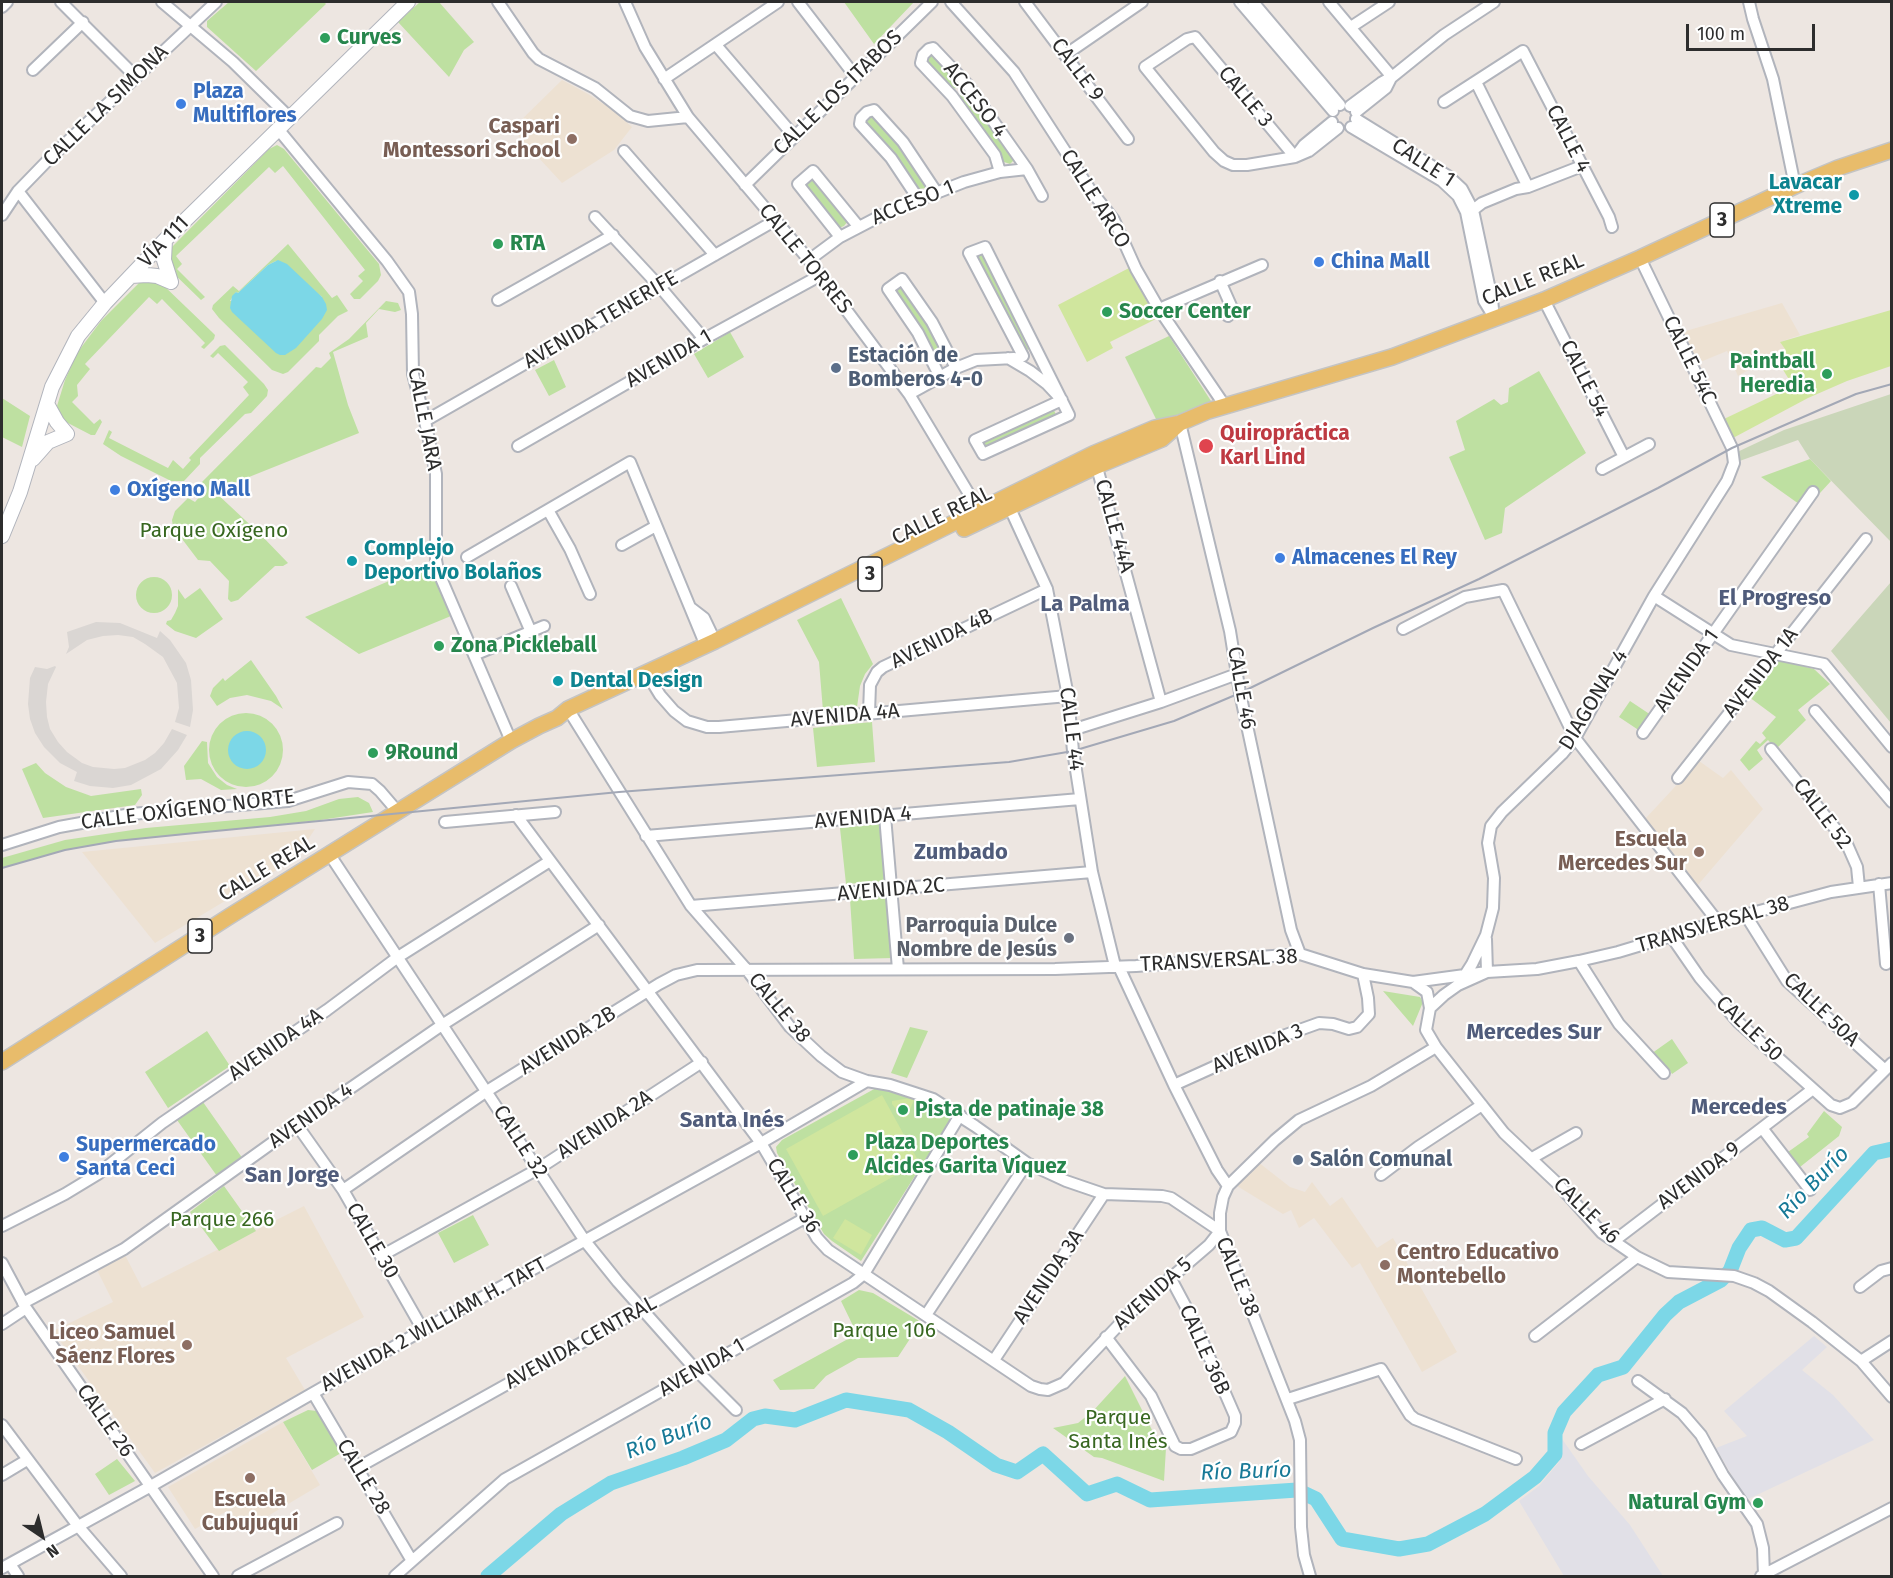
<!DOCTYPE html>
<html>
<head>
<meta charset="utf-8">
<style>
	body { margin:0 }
	#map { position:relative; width:1893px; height:1578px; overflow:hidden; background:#ede6e1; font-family:"Fira Sans",sans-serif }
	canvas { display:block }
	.frame { position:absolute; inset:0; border:3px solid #2d2d2d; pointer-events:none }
	.north { position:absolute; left:12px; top:1506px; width:60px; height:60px; -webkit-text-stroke:4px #fff; paint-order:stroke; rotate:145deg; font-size:16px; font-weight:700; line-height:24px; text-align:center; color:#2d2d2d }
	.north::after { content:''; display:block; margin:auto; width:21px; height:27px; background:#2d2d2d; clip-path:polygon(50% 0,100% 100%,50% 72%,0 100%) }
	.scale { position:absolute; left:1686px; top:24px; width:129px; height:27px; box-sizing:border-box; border:3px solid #2d2d2d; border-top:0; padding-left:8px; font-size:18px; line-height:21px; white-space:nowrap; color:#2d2d2d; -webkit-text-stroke:4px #fff; paint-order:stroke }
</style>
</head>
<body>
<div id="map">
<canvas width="1893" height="1578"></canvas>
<div class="frame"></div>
<div class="north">N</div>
<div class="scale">100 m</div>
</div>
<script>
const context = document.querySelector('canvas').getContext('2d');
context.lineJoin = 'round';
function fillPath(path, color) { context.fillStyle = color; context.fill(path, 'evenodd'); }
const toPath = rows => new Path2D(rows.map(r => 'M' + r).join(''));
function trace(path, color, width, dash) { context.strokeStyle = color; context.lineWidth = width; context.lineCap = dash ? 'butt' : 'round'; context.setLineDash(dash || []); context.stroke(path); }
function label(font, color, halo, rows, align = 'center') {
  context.font = font + ' "Fira Sans",sans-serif'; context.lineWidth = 4.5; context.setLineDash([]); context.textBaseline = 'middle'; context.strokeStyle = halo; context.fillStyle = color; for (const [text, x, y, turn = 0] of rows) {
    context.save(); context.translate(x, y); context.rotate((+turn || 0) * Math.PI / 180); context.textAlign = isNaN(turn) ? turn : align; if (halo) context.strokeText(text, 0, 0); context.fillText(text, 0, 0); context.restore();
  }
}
fillPath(toPath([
	[1814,1336,1827,1347,1802,1370,1833,1395,1874,1440,1746,1500,1716,1448,1747,1436,1724,1411],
	[1560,1436,1588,1476,1630,1525,1663,1576,1564,1576,1519,1501,1539,1486,1559,1462,1561,1455]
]), '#e1e0e7');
fillPath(toPath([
	[562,80,588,94,613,110,632,127,614,150,562,183,512,129],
	[1782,303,1800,335,1780,342,1785,349,1738,376,1727,351,1693,365,1679,333],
	[1699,761,1723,778,1731,770,1763,809,1697,886,1645,819],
	[315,829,295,859,155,943,82,852],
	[1258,1162,1290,1187,1305,1192,1312,1182,1330,1206,1342,1197,1377,1248,1393,1238,1457,1352,1422,1372,1360,1263,1352,1268,1314,1218,1299,1228,1291,1210,1283,1214,1237,1186],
	[304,1206,364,1317,286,1358,305,1390,155,1473,53,1331,113,1302,97,1270,125,1255,142,1288],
	[283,1422,320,1485,241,1532,227,1511,195,1529,168,1487]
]), '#ede1d2');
fillPath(toPath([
	[229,2,324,2,326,4,256,71,207,27,207,21],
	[420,2,439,2,474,42,464,50,449,77,398,22],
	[844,2,914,2,874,44],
	[930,51,962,83,957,88,951,89,924,61],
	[966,89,1015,159,1010,164,1004,162,958,97,962,91],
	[870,113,903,144,929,187,927,188,918,189,891,152,865,123,864,118],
	[277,145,284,149,379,264,381,275,378,281,360,299,354,299,350,294,363,281,358,276,365,270,283,166,275,173,269,167,176,256,182,264,177,269,205,297,201,300,170,270,169,250,269,149],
	[811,176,848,221,844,226,839,228,803,182],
	[288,244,332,298,337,295,348,311,338,316,319,335,319,341,288,372,283,374,272,370,219,318,212,309,213,305,233,286,239,291],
	[276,261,322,297,230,301,236,292,238,293,268,265],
	[983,252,1033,349,1023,350,974,256],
	[141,281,161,283,211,331,215,335,214,339,204,349,201,347,205,343,162,299,157,304,149,297,85,364,90,369,77,385,78,396,72,402,94,424,100,419,102,422,95,435,91,435,66,422,60,414,57,406,65,380,77,353,101,321],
	[902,284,928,322,948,361,939,365,894,289],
	[386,301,398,303,401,310,395,312,379,309,366,323,368,337,333,352,348,405,359,433,214,491,261,535,288,563,283,566,275,566,238,600,231,602,228,599,229,581,210,561,198,560,173,527,172,520,175,511,188,498,195,502,203,493,199,485,316,367,321,368,331,358,329,353,349,339],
	[730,332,744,357,708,378,694,354],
	[1169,336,1211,401,1158,423,1125,357],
	[225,345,264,384,268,390,267,396,251,413,245,414,200,458,200,464,184,481,171,481,121,456,103,444,109,430,112,432,109,438,168,468,173,460,183,469,191,460,189,458,249,395,243,387,248,382,218,353,213,358,210,356,220,346],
	[554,360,566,387,549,396,535,370],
	[1539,371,1586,453,1505,508,1502,533,1485,540,1449,457,1465,450,1456,421,1494,399,1501,405,1508,402,1509,388],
	[2,398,30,416,22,447,2,437],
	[1053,408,1057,417,985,450,980,441],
	[1810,459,1831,481,1820,493,1812,486,1799,504,1761,477],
	[431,563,432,572,451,616,359,654,305,617],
	'136 595a18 18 0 1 1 36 0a18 18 0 1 1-36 0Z',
	[200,588,223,619,196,638,175,631,166,624,167,621,171,620,175,613,178,606,178,589,185,599],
	[841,598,873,664,865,674,860,686,857,707,823,711,819,662,797,620],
	[251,660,276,696,283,709,271,701,247,695,230,698,217,706,210,696,213,688,223,678,225,681],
	[1778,660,1814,669,1830,684,1798,710,1806,720,1776,749,1768,740,1757,750,1763,759,1749,771,1740,760,1756,741,1760,744,1766,738,1762,733,1776,717,1749,697],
	[1630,701,1651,715,1640,731,1619,717],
	'209 750a37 37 0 1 1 74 0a37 37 0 1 1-74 0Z',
	[872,722,875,762,817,767,813,728],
	[202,741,207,742,208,763,217,777,227,785,237,789,221,790,201,779,186,780,184,766],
	[36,763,45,773,66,787,91,796,141,789,142,795,135,805,43,818,22,769],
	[358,797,369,803,373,812,314,821,116,841,65,850,2,868,2,858,65,840,146,828,270,817,306,811,339,799],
	[881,824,885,881,846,884,840,828],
	[888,895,893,958,854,959,850,899],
	[1383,991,1420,997,1423,1002,1413,1026],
	[910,1027,928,1031,907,1078,891,1073],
	[207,1031,230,1066,168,1108,145,1072],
	[1672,1039,1688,1063,1672,1074,1669,1069,1655,1063,1648,1056],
	[876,1088,921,1099,947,1112,951,1119,861,1261,832,1241,824,1234,777,1153,776,1147,782,1140],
	[203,1102,243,1159,217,1176,177,1120],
	[1824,1111,1842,1127,1839,1136,1800,1167,1788,1152,1809,1137,1807,1134],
	[224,1186,256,1231,219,1251,190,1212],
	[473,1215,489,1245,454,1263,438,1233],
	[859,1290,873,1293,921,1322,898,1357,858,1358,826,1376,814,1389,780,1390,773,1380,857,1334,841,1301],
	[1125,1376,1156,1438,1166,1448,1164,1481,1102,1458,1094,1457,1053,1428,1078,1423,1093,1411],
	[308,1410,317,1411,341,1453,312,1470,283,1422],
	[117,1459,135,1481,109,1495,95,1474]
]), '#bee0a1');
fillPath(toPath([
	[1891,394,1891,542,1810,459,1798,440,1734,463,1733,454,1784,430],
	[1891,582,1891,723,1831,651]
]), '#cad6b9');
fillPath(toPath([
	[1129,268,1156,319,1110,342,1113,348,1087,362,1058,305],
	[1891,310,1891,366,1847,381,1808,398,1733,438,1724,419,1793,386,1774,355,1785,349,1780,342],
	[882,1095,919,1162,823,1216,786,1149],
	[911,1098,914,1100,907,1117,903,1118,892,1104,892,1101],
	[845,1219,872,1235,861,1255,833,1238]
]), '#d0e69e');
fillPath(toPath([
	[96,622,120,623,157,638,160,631,170,640,186,663,191,680,193,710,190,727,175,722,179,708,177,683,163,657,145,644,133,637,118,635,103,636,87,640,66,654,69,647,67,632],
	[55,666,56,667,48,684,46,702,47,717,50,729,58,742,67,752,82,763,93,767,114,769,125,768,145,760,155,753,164,743,172,729,187,735,178,750,161,769,131,785,113,788,90,786,74,781,77,772,60,763,44,747,35,733,30,719,28,704,30,678,35,667,47,669]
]), '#dad6d3');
fillPath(toPath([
	[278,260,287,264,322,297,326,304,327,310,322,319,296,348,285,355,280,355,276,353,232,312,230,308,232,296,236,292,238,293,268,265],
	'228 750a19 19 0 1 1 38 0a19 19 0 1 1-38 0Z'
]), '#7cd7e7');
trace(toPath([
	[488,1576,561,1514,611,1483,683,1458,726,1440,753,1419,765,1416,795,1420,846,1400,909,1410,948,1432,996,1465,1017,1472,1043,1454,1087,1494,1117,1484,1150,1500,1297,1490,1316,1499,1342,1539,1399,1549,1428,1544,1485,1514,1535,1477,1555,1454,1555,1433,1564,1412,1598,1375,1623,1367,1665,1315,1679,1302,1721,1280,1730,1271,1739,1248,1751,1230,1762,1228,1785,1240,1796,1238,1874,1153,1892,1149]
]), '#7cd7e7', 15);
const minor = toPath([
	[61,2,136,77],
	[162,2,233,62,289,117],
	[498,2,533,53,539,59,595,88,630,116,648,121,688,117],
	[625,2,645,47,688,117,809,260,909,394,981,514],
	[798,2,855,76],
	[951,2,1014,72,1089,188,1114,220,1136,269,1159,309,1225,406],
	[1025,2,1128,139],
	[1240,2,1333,111],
	[1253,2,1340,105],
	[1329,2,1392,77],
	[1749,2,1753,19,1773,79,1795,186],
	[2,7,7,2],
	[1351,27,1389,2],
	[716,45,794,136],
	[1065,55,1142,2],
	[33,70,83,22],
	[664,79,778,2],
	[1476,82,1528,187],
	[1444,102,1523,51,1609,217,1612,227],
	[1350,106,1381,83,1392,77,1444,35,1494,2],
	[1356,112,1386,88,1391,78],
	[1356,119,1448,176,1462,189,1473,210,1492,299,1494,319],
	[1351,127,1442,181,1458,196,1466,212,1484,301,1492,314],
	[278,129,387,261,409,292,412,314,413,374,425,421,436,474,436,560,438,571,511,741],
	[624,151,715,255],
	[1295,157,1195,37,1187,39,1145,67,1214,152,1224,161,1233,165,1247,165,1295,157,1309,151,1338,128],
	[1295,157,1304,145,1332,122],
	[1000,172,995,155,952,96,921,63,923,55,929,49,933,48,967,84,1027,169,1042,196],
	[745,185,932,2],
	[18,191,105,303],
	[919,200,891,158,860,124,861,118,867,112,874,110,903,142,937,193],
	[1473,210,1482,203,1516,189,1528,187,1582,166],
	[2,215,18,191,50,158,216,2],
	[595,217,660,287,704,339],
	[840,237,798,184,813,171,858,226],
	[809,260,840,237,888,212,964,182,1000,172,1027,169],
	[1220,281,1232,308,1228,316],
	[498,300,613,235],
	[1544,300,1624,457],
	[1159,309,1262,265],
	[1008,358,1030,371,1047,384,1062,400,975,440,983,454,1069,415,985,247,969,253,1023,356],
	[940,377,918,333,888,289,902,279,932,322,956,368],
	[909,394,956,368,976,360,1014,358],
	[425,421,776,220],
	[1180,423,1230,631,1240,693,1291,930,1300,954],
	[518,446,704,339,821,275],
	[1095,460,1161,702],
	[1602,469,1649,444],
	[1008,504,1047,589,1068,696,1073,751,1092,872,1115,966],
	[548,510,570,549,590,594],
	[622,545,656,526],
	[467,557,630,462,706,646],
	[511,586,531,632],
	[1654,596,1731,645,1824,664,1892,747],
	[691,608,704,618,715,641],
	[1403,629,1465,597,1503,590,1575,738,1718,922],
	[474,655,544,626],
	[646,672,660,695,674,711,687,721,707,727,719,727,1068,696],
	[568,709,691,906,747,970,790,1027,821,1056,842,1072,867,1081,890,1085,933,1099,975,1126,1027,1163,1066,1181,1104,1194,1162,1196,1171,1198,1220,1231,1295,1421,1300,1440,1301,1527,1304,1555,1310,1576],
	[1815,711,1892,802],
	[869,713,870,685,877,672,883,667,1047,589],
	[1072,730,1161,702,1237,674],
	[1643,733,1813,492],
	[1771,749,1846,842,1857,867,1859,887],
	[1678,778,1866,539],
	[516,815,761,1143,817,1238,828,1250,1031,1386,1040,1389,1048,1390,1064,1383,1131,1312,1209,1245,1220,1231,1220,1213,1223,1197,1228,1186,1275,1140,1299,1120,1371,1086,1436,1047],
	[885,816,898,969],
	[445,822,555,812],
	[646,836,1080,799],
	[2,845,59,827,131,814,288,801,348,782,372,784,380,791,398,812],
	[330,855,585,1241,618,1282,696,1370,736,1410],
	[1879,884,1886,964],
	[691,906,1092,872],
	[1745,914,1787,981,1885,1070],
	[1671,936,1700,978,1738,1022,1831,1105,1840,1108,1852,1103,1892,1063],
	[1579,961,1619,1024,1664,1073],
	[1119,967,1174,1085,1217,1170,1228,1186],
	[1465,975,1472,964,1486,935,1493,908,1494,878,1488,843,1491,826,1502,812,1562,754,1575,738,1654,596,1727,481,1734,463,1732,448,1640,258],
	[1413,982,1427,992,1430,1008,1426,1030,1436,1047,1504,1133,1558,1184,1602,1233,1637,1257,1668,1272,1734,1276,1754,1283,1769,1291,1812,1322,1861,1361,1892,1397],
	[1430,1008,1444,995,1458,985,1487,972,1486,939],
	[1174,1085,1280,1037,1319,1023,1333,1024,1349,1029,1357,1027,1369,1014,1368,998,1363,974],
	[297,1125,343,1190,423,1330],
	[1762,1128,1810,1190],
	[1532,1158,1576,1133],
	[1381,1175,1418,1147,1482,1105],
	[343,1190,487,1091,659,984,676,975,697,970,1055,969,1136,966,1300,954,1363,974,1413,982,1487,972,1537,969,1579,961,1618,952,1718,922,1831,892,1892,883],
	[2,1226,65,1194,98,1174,162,1123,327,1010,398,957,550,861],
	[1614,1241,1813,1089],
	[381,1256,538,1169,702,1062],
	[2,1263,26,1308,213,1576],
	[1860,1287,1881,1271,1892,1268],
	[23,1303,124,1249,297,1125,442,1025,599,925],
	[926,1315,1027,1163],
	[2,1324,26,1308],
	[1535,1336,1637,1257],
	[1106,1337,1151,1396,1175,1446,1181,1449,1191,1449,1231,1432,1235,1423,1235,1416,1194,1322,1170,1277],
	[994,1360,1104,1194],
	[1861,1361,1892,1341],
	[1638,1381,1682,1413,1701,1435,1723,1475,1757,1524,1763,1548,1764,1575],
	[313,1393,412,1561],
	[1288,1399,1381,1369,1410,1415,1415,1419,1516,1459],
	[2,1425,78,1526,121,1576],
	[1581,1444,1665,1399],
	[357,1468,805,1218],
	[2,1475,27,1460],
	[10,1564,18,1576],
	[2,1568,151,1486,423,1330,761,1143,867,1081],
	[238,1576,337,1523],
	[395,1576,505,1479,853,1283,864,1274,960,1115],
	[1761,1576,1892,1508]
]);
const secondary = toPath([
	[165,240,164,260,171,282],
	[131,276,147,275,157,276,171,282],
	[33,459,48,442,67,434,57,422,47,404],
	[2,536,20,492,52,387,78,336,105,303,165,240,408,2]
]);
const primary = toPath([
	[964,529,1097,466,1162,439,1179,424],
	[2,1062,230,916,511,741,539,726,557,718,568,709,715,641,1093,454,1155,428,1180,423,1208,411,1392,357,1544,300,1640,258,1795,186,1838,168,1892,150]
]);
trace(minor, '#b1b4bc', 14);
trace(secondary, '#b1b4bc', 16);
trace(primary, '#c4c4c4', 18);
trace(minor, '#fff', 10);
trace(secondary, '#fff', 14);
trace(primary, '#e8bc6b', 15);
trace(toPath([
	[2,868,65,850,116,841,195,833,619,792,1009,762,1073,751,1174,721,1240,693,1373,628,1479,579,1658,488,1732,448,1856,394,1892,384]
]), '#a3a8b6', 2);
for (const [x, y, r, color] of [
	[325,38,6,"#2e9e5b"],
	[181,104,6,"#3f7fe0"],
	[572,139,6,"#8d6e63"],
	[1854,195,6,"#0f9aa8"],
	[498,244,6,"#2e9e5b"],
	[1319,262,6,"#3f7fe0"],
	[1107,312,6,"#2e9e5b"],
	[836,368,6,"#5c6f8a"],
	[1827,374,6,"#2e9e5b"],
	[1206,446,8,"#e0444e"],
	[115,490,6,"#3f7fe0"],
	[1280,558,6,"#3f7fe0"],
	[352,561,6,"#0f9aa8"],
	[439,646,6,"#2e9e5b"],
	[558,681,6,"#0f9aa8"],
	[373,753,6,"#2e9e5b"],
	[1699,852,6,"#8d6e63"],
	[1069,938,6,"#6b7280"],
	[903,1110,6,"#2e9e5b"],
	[853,1155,6,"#2e9e5b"],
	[64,1157,6,"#3f7fe0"],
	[1298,1160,6,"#5c6f8a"],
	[1385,1265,6,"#8d6e63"],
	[187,1345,6,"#8d6e63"],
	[250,1478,6,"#8d6e63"],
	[1758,1503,6,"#2e9e5b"]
]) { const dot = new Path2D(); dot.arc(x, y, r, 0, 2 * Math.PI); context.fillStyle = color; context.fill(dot); trace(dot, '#fff', 2); }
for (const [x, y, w] of [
	[1722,220,24],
	[870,574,24],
	[200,936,24]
]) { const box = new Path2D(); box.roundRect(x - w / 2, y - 17, w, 34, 4.5); context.fillStyle = '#fff'; context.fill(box); trace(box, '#2d2d2d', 1.5); }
label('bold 20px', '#2d2d2d', null, [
	["3",1722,220],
	["3",870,574],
	["3",200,936]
]);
label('bold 21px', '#27864d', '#fff', [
	["Curves",337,38],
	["RTA",510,244],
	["Soccer Center",1119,312],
	["Paintball",1815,362,"right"],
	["Heredia",1815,386,"right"],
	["Zona Pickleball",451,646],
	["9Round",385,753],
	["Pista de patinaje 38",915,1110],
	["Plaza Deportes",865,1143],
	["Alcides Garita Víquez",865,1167],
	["Natural Gym",1746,1503,"right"]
], 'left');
label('21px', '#2d2d2d', '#fff', [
	["CALLE 9",1077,70,53],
	["CALLE LOS ITABOS",838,93,-44],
	["CALLE 3",1245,97,50],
	["ACCESO 4",975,100,52],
	["CALLE LA SIMONA",106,106,-44],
	["CALLE 4",1568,139,63],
	["CALLE 1",1423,163,33],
	["CALLE ARCO",1095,199,58],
	["ACCESO 1",913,203,-22],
	["VÍA 111",164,242,-46],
	["CALLE TORRES",805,259,51],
	["CALLE REAL",1533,280,-22],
	["AVENIDA TENERIFE",601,320,-30],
	["AVENIDA 1",669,359,-30],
	["CALLE 54C",1689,360,64],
	["CALLE 54",1584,379,63],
	["CALLE JARA",424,419,79],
	["CALLE REAL",942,516,-26],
	["CALLE 44A",1114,526,74],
	["AVENIDA 4B",942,639,-26],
	["AVENIDA 1",1687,671,-55],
	["AVENIDA 1A",1761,673,-52],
	["CALLE 46",1241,688,80],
	["DIAGONAL 4",1594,700,-59],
	["AVENIDA 4A",845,716,-5],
	["CALLE 44",1071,729,83],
	["CALLE OXÍGENO NORTE",188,810,-7],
	["CALLE 52",1822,814,53],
	["AVENIDA 4",863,818,-5],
	["CALLE REAL",267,869,-31],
	["AVENIDA 2C",891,890,-5],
	["TRANSVERSAL 38",1713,925,-16],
	["TRANSVERSAL 38",1219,961,-3],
	["CALLE 38",779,1008,50],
	["CALLE 50A",1821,1010,44],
	["CALLE 50",1749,1029,44],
	["AVENIDA 2B",568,1041,-32],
	["AVENIDA 4A",276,1045,-35],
	["AVENIDA 3",1258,1049,-23],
	["AVENIDA 4",311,1116,-35],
	["AVENIDA 2A",605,1125,-33],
	["CALLE 32",520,1142,57],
	["AVENIDA 9",1699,1176,-37],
	["CALLE 36",793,1196,59],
	["CALLE 46",1586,1211,45],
	["CALLE 30",372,1241,60],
	["AVENIDA 3A",1049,1277,-56],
	["CALLE 38",1237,1277,68],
	["AVENIDA 5",1153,1294,-42],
	["AVENIDA 2 WILLIAM H. TAFT",434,1325,-29],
	["AVENIDA CENTRAL",581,1343,-29],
	["CALLE 36B",1204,1350,66],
	["AVENIDA 1",702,1368,-30],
	["CALLE 26",105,1421,55],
	["CALLE 28",363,1477,59]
]);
label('bold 21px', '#366cbe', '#fff', [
	["Plaza",193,92],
	["Multiflores",193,116],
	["China Mall",1331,262],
	["Oxígeno Mall",127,490],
	["Almacenes El Rey",1292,558],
	["Supermercado",76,1145],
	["Santa Ceci",76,1169]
], 'left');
label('bold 21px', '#785e54', '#fff', [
	["Caspari",560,127],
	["Montessori School",560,151],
	["Escuela",1687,840],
	["Mercedes Sur",1687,864],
	["Centro Educativo",1397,1253,"left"],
	["Montebello",1397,1277,"left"],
	["Liceo Samuel",175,1333],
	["Sáenz Flores",175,1357],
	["Escuela",250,1500,"center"],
	["Cubujuquí",250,1524,"center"]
], 'right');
label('bold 21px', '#0d838f', '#fff', [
	["Lavacar",1842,183,"right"],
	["Xtreme",1842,207,"right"],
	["Complejo",364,549],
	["Deportivo Bolaños",364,573],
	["Dental Design",570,681]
], 'left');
label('bold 21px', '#4e5e75', '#fff', [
	["Estación de",848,356],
	["Bomberos 4-0",848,380],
	["Salón Comunal",1310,1160]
], 'left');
label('bold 21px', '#be3a42', '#fff', [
	["Quiropráctica",1220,434],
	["Karl Lind",1220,458]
], 'left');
label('21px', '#376720', '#fff', [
	["Parque Oxígeno",214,531],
	["Parque 266",222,1220],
	["Parque 106",884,1331],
	["Parque",1118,1418],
	["Santa Inés",1118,1442]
]);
label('bold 21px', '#5b616d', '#fff', [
	["Parroquia Dulce",1057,926],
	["Nombre de Jesús",1057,950]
], 'right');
label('bold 22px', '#505c7b', '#fff', [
	["El Progreso",1775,599],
	["La Palma",1085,605],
	["Zumbado",961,853],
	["Mercedes Sur",1534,1033],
	["Mercedes",1739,1108],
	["Santa Inés",732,1121],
	["San Jorge",292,1176]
]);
label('italic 22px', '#177997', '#fff', [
	["Río Burío",1814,1183,-46],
	["Río Burío",669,1437,-21],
	["Río Burío",1246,1472,-2]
]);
</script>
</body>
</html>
